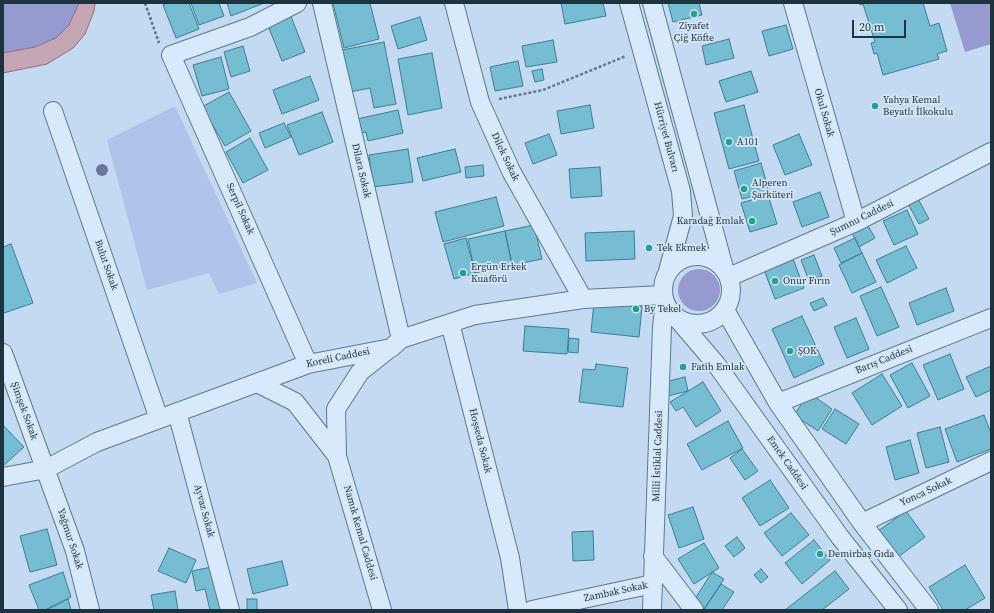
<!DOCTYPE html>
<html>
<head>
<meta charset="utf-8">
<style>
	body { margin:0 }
	#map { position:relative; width:994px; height:613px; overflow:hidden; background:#c3daf2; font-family:"Source Serif 4",serif }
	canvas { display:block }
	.frame { position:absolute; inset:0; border:4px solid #1d333d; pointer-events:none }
	.scale { position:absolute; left:852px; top:20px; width:54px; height:18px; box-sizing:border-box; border:2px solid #1d333d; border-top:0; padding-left:5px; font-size:12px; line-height:14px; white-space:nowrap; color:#1d333d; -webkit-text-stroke:3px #d4e5f8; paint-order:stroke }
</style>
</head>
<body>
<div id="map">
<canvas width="994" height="613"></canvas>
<div class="frame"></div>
<div class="scale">20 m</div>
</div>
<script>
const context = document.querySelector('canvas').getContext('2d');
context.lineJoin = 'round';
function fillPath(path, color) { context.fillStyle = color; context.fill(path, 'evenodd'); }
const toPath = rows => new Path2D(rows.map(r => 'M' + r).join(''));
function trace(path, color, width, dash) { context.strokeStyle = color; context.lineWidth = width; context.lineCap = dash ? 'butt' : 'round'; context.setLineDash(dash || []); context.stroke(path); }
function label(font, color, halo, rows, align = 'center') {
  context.font = font + ' "Source Serif 4",serif'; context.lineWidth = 3.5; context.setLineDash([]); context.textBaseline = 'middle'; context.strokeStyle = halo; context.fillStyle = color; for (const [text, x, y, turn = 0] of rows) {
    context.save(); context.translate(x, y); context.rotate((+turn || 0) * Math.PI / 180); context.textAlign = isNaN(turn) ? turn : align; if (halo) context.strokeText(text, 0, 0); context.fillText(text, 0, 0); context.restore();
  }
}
fillPath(toPath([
	[175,106,257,283,219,294,209,273,147,290,107,140]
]), '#b0c3e8');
fillPath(toPath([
	[3,3,79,3,69,25,56,38,35,47,3,53],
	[950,3,991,3,991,44,965,52],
	'678 290a21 21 0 1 1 42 0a21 21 0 1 1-42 0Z'
]), '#969ad1');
const water = toPath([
	[79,3,95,3,94,11,85,34,73,48,47,64,3,73,3,53,35,47,56,38,69,25,79,3]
]);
fillPath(water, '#c4a6b4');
trace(water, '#946b7d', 1);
const building = toPath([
	[167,3,189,3,199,29,176,38,163,5,167,3],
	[191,3,219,3,224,16,199,25,191,3],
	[227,3,264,3,231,16,227,3],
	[333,3,370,3,379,39,344,48,333,3],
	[561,3,603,3,606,16,565,24,561,3],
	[668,3,699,3,702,15,673,22,668,3],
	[859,3,923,3,930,26,939,23,947,51,937,54,939,59,883,75,877,53,874,54,871,43,875,42,863,4,860,5,859,3],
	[290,14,305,52,282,61,267,23,290,14],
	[420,17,427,40,398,49,391,26,420,17],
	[786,25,793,49,769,56,762,31,786,25],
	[729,39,734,58,706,65,702,46,729,39],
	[553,40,557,62,526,67,522,46,553,40],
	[384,42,396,104,374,108,370,88,350,92,342,50,384,42],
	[243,46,250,71,231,77,224,52,243,46],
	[432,53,442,108,408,115,398,59,432,53],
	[221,57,229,89,202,96,193,65,221,57],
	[518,61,523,86,495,91,490,67,518,61],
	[542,69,544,80,535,82,532,71,542,69],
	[751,71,758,92,726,102,719,81,751,71],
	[310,76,319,100,282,114,273,90,310,76],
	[229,92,251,131,225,146,202,107,229,92],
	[590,105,594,128,561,134,557,111,590,105],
	[744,105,759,161,729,169,714,113,744,105],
	[398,110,403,133,368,141,366,132,360,133,357,119,398,110],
	[322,112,333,142,299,155,287,125,322,112],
	[284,123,291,137,265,148,259,133,284,123],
	[549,134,557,155,533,164,525,143,549,134],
	[799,134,812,165,785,175,773,145,799,134],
	[250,138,268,170,243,183,226,152,250,138],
	[408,149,413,182,373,187,369,155,408,149],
	[455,149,461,172,423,181,417,158,455,149],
	[761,163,769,192,742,199,734,171,761,163],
	[483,165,484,176,466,178,465,167,483,165],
	[600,167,602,196,571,198,569,169,600,167],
	[820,192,829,217,802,227,793,202,820,192],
	[768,195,777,224,750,232,741,203,768,195],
	[916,195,929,219,919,224,906,200,916,195],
	[496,197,504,226,443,242,435,212,496,197],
	[907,210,918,234,894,245,883,221,907,210],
	[867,224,875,238,859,247,852,233,867,224],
	[534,225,542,259,512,265,505,231,534,225],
	[505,231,512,265,475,273,468,239,505,231],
	[634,231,635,259,586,261,585,233,634,231],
	[466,238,475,273,454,279,444,244,466,238],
	[855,238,862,253,841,263,834,248,855,238],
	[11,244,33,303,4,313,3,310,3,247,11,244],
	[906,246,917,268,887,283,876,260,906,246],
	[862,253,876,282,852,293,839,265,862,253],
	[814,255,822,276,809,281,801,260,814,255],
	[792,256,804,288,775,299,763,267,792,256],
	[881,287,899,327,877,336,860,296,881,287],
	[946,288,954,311,917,325,909,303,946,288],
	[823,298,827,305,814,311,810,303,823,298],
	[594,302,642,307,639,337,591,332,594,302],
	[802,316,824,364,794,378,772,329,802,316],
	[856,318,869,349,847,358,834,327,856,318],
	[525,326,569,329,567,354,523,351,525,326],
	[569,338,579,339,578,353,568,352,569,338],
	[950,354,964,389,938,400,923,365,950,354],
	[912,363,930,396,908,408,890,375,912,363],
	[596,364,628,368,623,407,579,402,583,369,595,370,596,364],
	[991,366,991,390,976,397,966,377,991,366],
	[882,374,902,406,872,425,852,393,882,374],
	[685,377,688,391,668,396,665,382,685,377],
	[703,382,721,411,696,427,683,407,676,411,670,402,703,382],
	[809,393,832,409,818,431,794,415,809,393],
	[835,409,859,424,846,444,822,429,835,409],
	[984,415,991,433,991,449,957,462,945,429,984,415],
	[728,421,743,448,702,470,687,444,728,421],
	[3,425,24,447,3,466,3,425],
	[940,427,949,462,926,468,917,433,940,427],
	[910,440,919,473,895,480,886,447,910,440],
	[742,449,758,471,745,480,730,458,742,449],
	[770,480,789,508,760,526,742,498,770,480],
	[693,507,704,539,679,548,668,515,693,507],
	[906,511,925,537,898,557,878,531,906,511],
	[791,513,809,535,782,556,764,533,791,513],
	[47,529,57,565,30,572,20,536,47,529],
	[593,531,594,560,573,561,572,532,593,531],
	[737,537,745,548,734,557,725,546,737,537],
	[814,540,830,560,802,584,785,563,814,540],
	[704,543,719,568,694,584,678,559,704,543],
	[169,548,196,560,186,583,158,571,169,548],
	[282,561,288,585,253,594,247,569,282,561],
	[965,565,985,598,965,610,943,610,929,587,965,565],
	[216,566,225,610,210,610,205,589,196,591,192,571,216,566],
	[761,569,768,577,761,583,754,575,761,569],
	[835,571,849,589,822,610,785,610,835,571],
	[63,572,71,597,45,610,39,610,29,585,63,572],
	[712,572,724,579,704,609,693,602,712,572],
	[721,584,734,592,722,610,704,610,721,584],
	[175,591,178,610,154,610,151,595,175,591],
	[68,599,71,610,46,610,68,599],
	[247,599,257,599,257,610,247,610,247,599]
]);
fillPath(building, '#76bdd3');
trace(building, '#3c7e8f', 1);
const minor = toPath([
	[297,3,250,27,171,55,308,364],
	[322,3,401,339],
	[454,3,480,102,511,171,583,299],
	[629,3,681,191,683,216,668,271],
	[652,3,724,268],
	[793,3,856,222],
	[53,111,159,419],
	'663 290a34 34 0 1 1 68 0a34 34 0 1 1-68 0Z',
	[729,277,856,222,991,152],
	[725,310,778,403,862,523,929,610],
	[675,316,716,364,840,537,898,610],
	[450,323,510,558,518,610],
	[3,353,75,551,90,610],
	[257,383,295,402,337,456],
	[778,403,991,318],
	[177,412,230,610],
	[3,477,46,469,97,442,308,364,391,348,401,339,475,315,583,299,663,295],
	[862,523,991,461],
	[653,556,694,610],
	[382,610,337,456,336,409,360,372,389,349],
	[532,610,653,584],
	[652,610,662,327,665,303]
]);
trace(minor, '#587b8e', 20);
trace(toPath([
	[145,3,159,43],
	[499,99,543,90,626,56]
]), '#587b8e', 2.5, [3, 2]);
trace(minor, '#d8e9fb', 18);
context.fillStyle = '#6d759f';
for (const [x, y] of [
	[102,170]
]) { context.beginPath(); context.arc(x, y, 6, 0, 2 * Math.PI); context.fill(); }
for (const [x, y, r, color] of [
	[694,14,4,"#23a28a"],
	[875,106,4,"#23a28a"],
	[729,142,4,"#23a28a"],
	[744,189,4,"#23a28a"],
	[752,221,4,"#23a28a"],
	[649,248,4,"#23a28a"],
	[463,273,4,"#23a28a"],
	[775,281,4,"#23a28a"],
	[636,309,4,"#23a28a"],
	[790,351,4,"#23a28a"],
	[683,367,4,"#23a28a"],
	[820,554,4,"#23a28a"]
]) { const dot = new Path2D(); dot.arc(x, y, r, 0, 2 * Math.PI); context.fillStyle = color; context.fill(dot); trace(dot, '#d4e5f8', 1.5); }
label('10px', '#1d333d', '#d4e5f8', [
	["Ziyafet",694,26,"center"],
	["Çiğ Köfte",694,38,"center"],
	["Yahya Kemal",883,100],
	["Beyatlı İlkokulu",883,112],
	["A101",737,142],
	["Alperen",752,183],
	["Şarküteri",752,195],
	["Karadağ Emlak",744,221,"right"],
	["Tek Ekmek",657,248],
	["Ergün Erkek",471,267],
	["Kuaförü",471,279],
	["Onur Fırın",783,281],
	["By Tekel",644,309],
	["ŞOK",798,351],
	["Fatih Emlak",691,367],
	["Demirbaş Gıda",828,554]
], 'left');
label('10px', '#1d333d', '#d4e5f8', [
	["Okul Sokak",824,113,74],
	["Hürriyet Bulvarı",666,137,75],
	["Dilek Sokak",505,157,65],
	["Dilara Sokak",361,171,77],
	["Serpil Sokak",240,209,66],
	["Şumnu Caddesi",862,218,-26],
	["Bulut Sokak",106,265,71],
	["Koreli Caddesi",338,358,-12],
	["Barış Caddesi",884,360,-22],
	["Şimşek Sokak",24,411,70],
	["Hoşseda Sokak",480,441,76],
	["Milli İstiklal Caddesi",658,456,-88],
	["Emek Caddesi",787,463,55],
	["Yonca Sokak",926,492,-25],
	["Ayvaz Sokak",204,511,75],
	["Namık Kemal Caddesi",360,533,74],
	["Yağmur Sokak",70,539,72],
	["Zambak Sokak",616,592,-12]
]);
</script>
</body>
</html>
